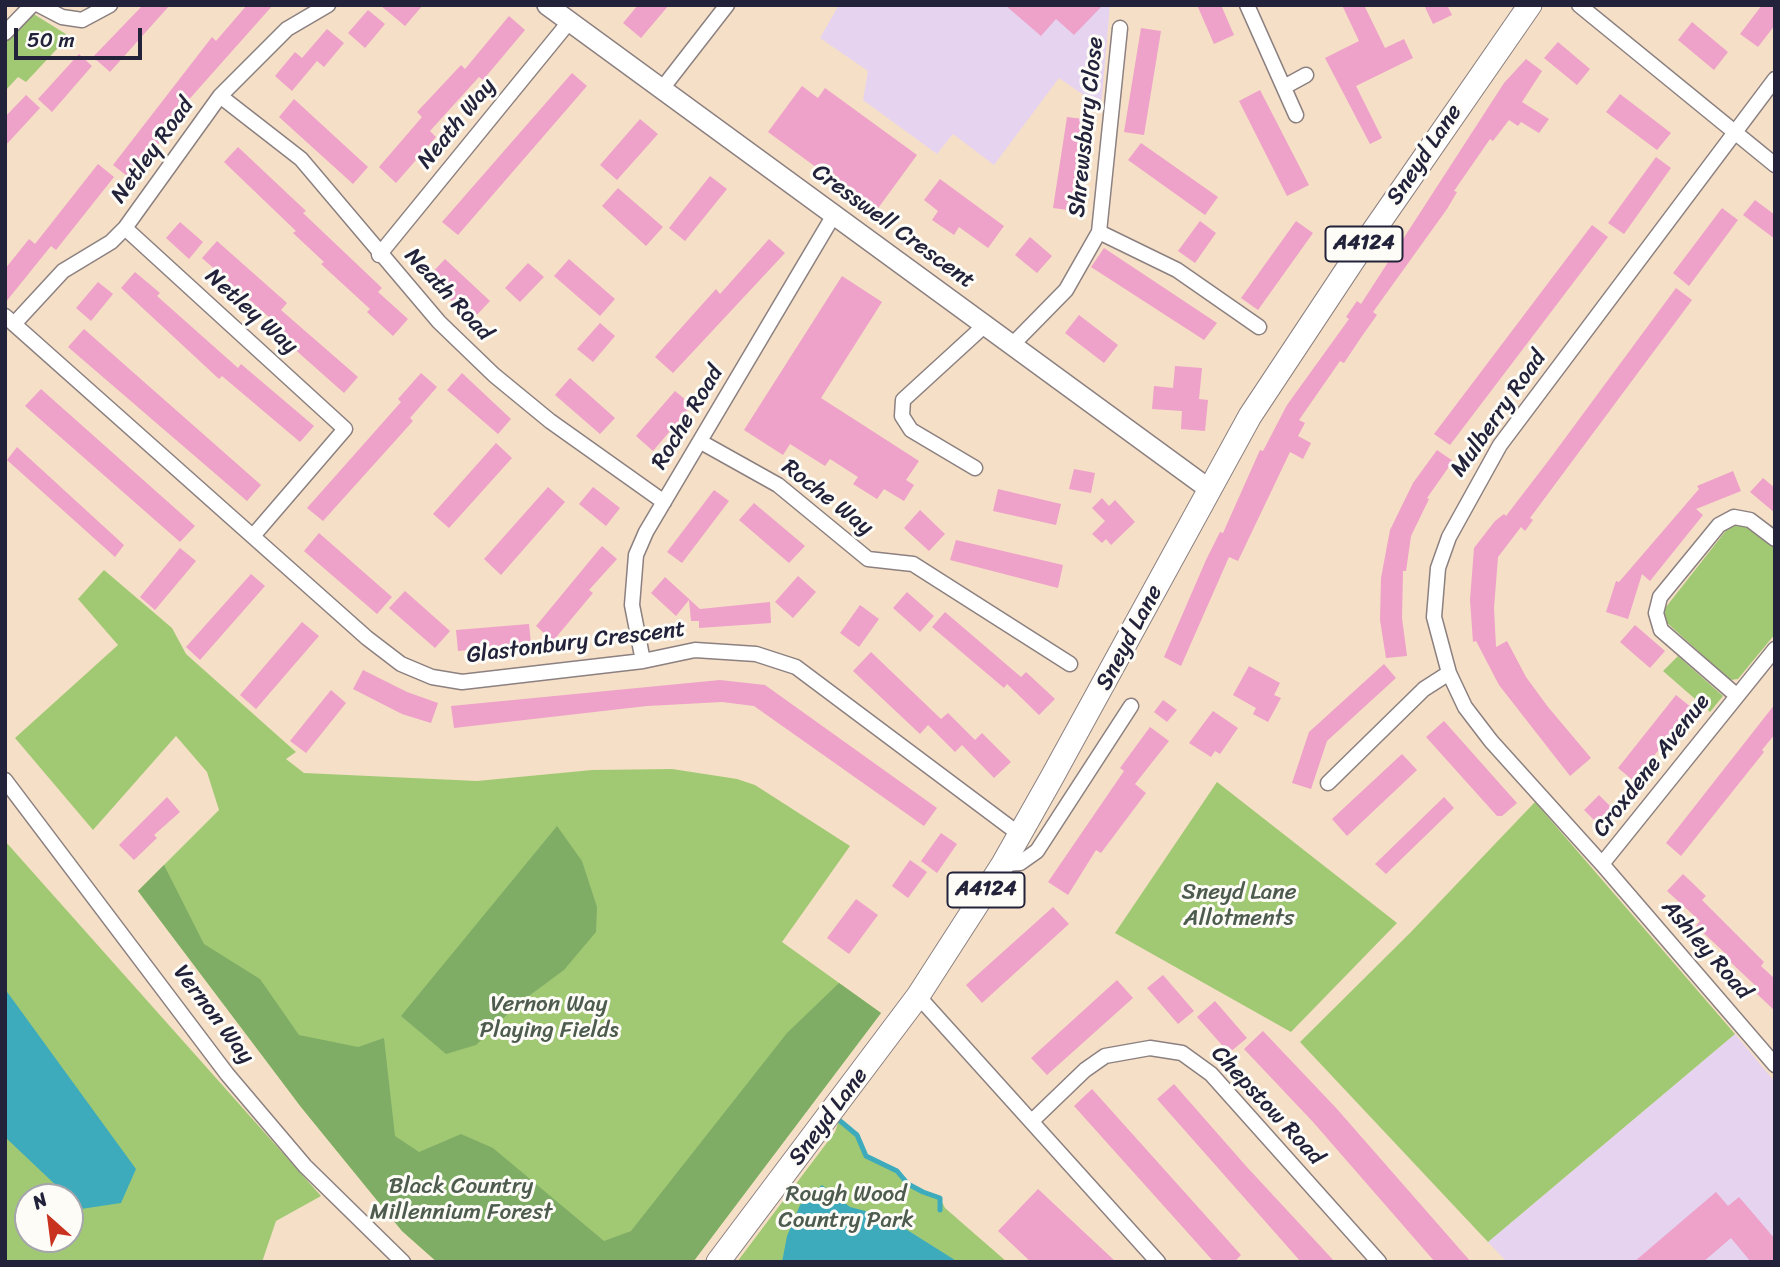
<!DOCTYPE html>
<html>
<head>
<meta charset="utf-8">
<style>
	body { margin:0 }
	#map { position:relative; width:1780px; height:1267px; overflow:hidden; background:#f5dfc6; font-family:Sriracha,sans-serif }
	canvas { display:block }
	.frame { position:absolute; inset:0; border:7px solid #22223b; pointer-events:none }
	.north { position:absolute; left:14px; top:1183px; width:70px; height:70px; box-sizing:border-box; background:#fdfcf7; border:2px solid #a5a5ac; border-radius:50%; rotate:332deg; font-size:19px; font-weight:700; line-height:28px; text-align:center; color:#22223b }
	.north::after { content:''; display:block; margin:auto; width:24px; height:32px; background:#c8321e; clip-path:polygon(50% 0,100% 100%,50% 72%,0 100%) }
	.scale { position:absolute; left:14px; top:28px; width:128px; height:32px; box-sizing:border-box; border:4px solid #22223b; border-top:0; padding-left:9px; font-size:21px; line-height:24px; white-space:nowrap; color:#22223b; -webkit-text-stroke:5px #fdfcf7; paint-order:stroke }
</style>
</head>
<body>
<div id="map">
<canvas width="1780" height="1267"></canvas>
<div class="frame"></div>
<div class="north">N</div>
<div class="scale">50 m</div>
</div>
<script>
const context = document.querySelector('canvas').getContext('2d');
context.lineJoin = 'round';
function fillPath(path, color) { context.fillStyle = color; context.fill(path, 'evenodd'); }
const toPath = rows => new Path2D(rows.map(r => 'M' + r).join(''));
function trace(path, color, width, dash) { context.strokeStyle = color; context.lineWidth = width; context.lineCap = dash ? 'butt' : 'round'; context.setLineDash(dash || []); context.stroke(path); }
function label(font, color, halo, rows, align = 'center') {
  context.font = font + ' Sriracha,sans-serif'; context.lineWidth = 6; context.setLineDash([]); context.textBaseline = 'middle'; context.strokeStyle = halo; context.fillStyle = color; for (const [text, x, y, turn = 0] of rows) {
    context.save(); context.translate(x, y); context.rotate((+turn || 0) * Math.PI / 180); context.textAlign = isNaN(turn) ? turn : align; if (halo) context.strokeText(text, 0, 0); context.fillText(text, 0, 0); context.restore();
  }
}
fillPath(toPath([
	[839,5,1110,5,1101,107,1059,78,994,165,953,134,937,154,863,100,868,71,820,38],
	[1735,1034,1775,1082,1775,1262,1507,1262,1488,1242]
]), '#e6d3f0');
fillPath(toPath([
	[32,13,69,36,26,82,18,77,5,91,5,42],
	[1738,525,1746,526,1775,548,1775,634,1738,679,1730,680,1665,621,1662,612,1728,528],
	[104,570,172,628,186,654,296,752,286,759,304,773,477,781,592,770,672,769,737,779,755,785,850,846,782,942,881,1013,693,1262,437,1262,402,1231,301,1107,138,891,219,810,207,772,176,736,93,830,15,738,118,645,78,599],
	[1678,656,1723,696,1710,712,1663,671],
	[1217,782,1397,923,1291,1032,1115,933],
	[1535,802,1735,1034,1488,1242,1300,1042,1410,933],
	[5,841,321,1196,276,1221,262,1262,5,1262],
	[28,1197,70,1197,70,1239,28,1239],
	[839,1120,857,1135,866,1156,897,1171,908,1184,923,1192,940,1198,945,1208,1007,1262,737,1262,835,1132]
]), '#a1c974');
fillPath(toPath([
	[557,826,582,861,597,907,596,932,564,970,518,1004,476,1045,446,1054,401,1016],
	[164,865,204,944,260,979,299,1035,358,1047,384,1038,395,1136,419,1152,461,1134,493,1148,604,1241,631,1231,787,1033,839,983,881,1013,693,1262,437,1262,402,1231,301,1107,138,891]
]), '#80ad66');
fillPath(toPath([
	[5,989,136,1169,121,1203,81,1209,5,1137],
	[822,1185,850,1207,885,1216,958,1262,782,1262,787,1236,800,1205]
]), '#3eabbd');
trace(toPath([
	[839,1120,857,1135,866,1156,897,1171,908,1184,923,1192,940,1198,940,1210]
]), '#3eabbd', 5);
fillPath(toPath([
	[143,5,170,5,110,72,93,57],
	[247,5,273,5,185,104,188,107,131,179,113,165,212,37,216,41],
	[380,5,423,5,405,26],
	[638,5,669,5,641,38,623,23],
	[1005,5,1103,5,1074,35,1056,19,1041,36],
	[1197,5,1221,5,1234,35,1214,44],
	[1342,5,1364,5,1385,48,1404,39,1413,58,1356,86,1382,138,1370,144,1325,58,1359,41],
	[1424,5,1447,5,1452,15,1433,24],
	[1762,5,1775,5,1775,25,1758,47,1740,34],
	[368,10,385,24,365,48,348,33],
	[509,16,525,30,483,80,479,77,430,131,436,137,396,183,379,167,422,117,417,112,461,65,465,69],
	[1692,22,1728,52,1714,70,1678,40],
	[1141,28,1161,31,1144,135,1124,132],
	[327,29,344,43,324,67,317,61,292,91,275,76,295,52,302,58],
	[1558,42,1590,69,1577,85,1544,58],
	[79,54,92,66,52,112,38,99],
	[1526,59,1542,71,1522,102,1549,119,1539,133,1521,122,1518,126,1509,120,1493,141,1490,139,1454,191,1457,192,1447,209,1373,312,1377,315,1362,336,1344,363,1340,361,1299,420,1305,423,1298,436,1311,443,1303,459,1290,452,1238,561,1229,557,1181,666,1164,657,1206,560,1220,532,1223,533,1260,450,1263,451,1287,405,1349,319,1346,317,1357,301,1361,304,1504,83],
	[572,73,587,86,458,235,442,222],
	[802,86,818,98,825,88,917,155,876,211,768,132],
	[1260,90,1309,185,1287,196,1239,101],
	[1620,94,1671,133,1657,150,1606,112],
	[26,95,40,108,5,146,5,117],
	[294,99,368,167,353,184,279,117],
	[1067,117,1091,120,1076,211,1053,208],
	[640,119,658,134,617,180,600,165],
	[1141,143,1218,197,1205,215,1128,160],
	[238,147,306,211,303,213,382,288,378,292,408,319,393,336,367,312,370,309,321,264,324,262,293,233,296,231,224,162],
	[1656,157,1671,168,1624,234,1608,223],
	[98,164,114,177,56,250,51,246,5,303,5,269,29,239,35,244],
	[710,176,727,189,685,241,669,228],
	[940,179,1004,226,988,248,959,227,954,235,932,220,938,211,924,200],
	[618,188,663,227,646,246,602,206],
	[1755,200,1775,215,1775,239,1743,215],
	[1722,208,1738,220,1689,286,1673,273],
	[1200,221,1216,233,1195,263,1178,251],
	[1296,221,1313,233,1258,310,1241,298],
	[180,222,203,242,189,259,166,238],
	[1592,225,1608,237,1450,445,1434,434],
	[1030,237,1052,256,1037,273,1015,255],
	[769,239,785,253,673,373,655,357,716,289,720,294],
	[217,241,287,303,281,310,358,377,344,393,273,330,278,325,202,258],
	[1104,248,1217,323,1204,340,1091,267],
	[445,259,490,301,472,320,427,278],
	[569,259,615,299,600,316,554,276],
	[528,263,544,277,520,302,505,288],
	[135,272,160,293,157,296,238,368,241,364,314,426,300,442,222,376,219,379,121,288],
	[842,276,882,302,821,398,919,461,906,480,914,485,904,501,884,489,877,499,853,484,858,477,830,459,825,466,790,444,783,455,744,430],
	[98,282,113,294,91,321,76,308],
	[1676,288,1692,300,1530,518,1533,520,1525,531,1521,527,1498,557,1494,608,1496,647,1507,641,1526,677,1548,707,1591,758,1570,776,1499,685,1476,641,1473,642,1470,600,1474,548,1495,521,1504,514,1506,516,1549,460],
	[1079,315,1118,345,1104,363,1065,333],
	[600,323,615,336,593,362,577,349],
	[84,329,261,485,247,501,68,347],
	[1175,366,1202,368,1199,399,1208,400,1205,431,1181,429,1182,411,1152,409,1154,386,1173,388],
	[421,373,437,387,410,418,413,421,323,521,307,508,401,402,398,399],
	[462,373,511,419,498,434,447,390],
	[570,378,615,418,600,434,555,395],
	[41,389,195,526,180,542,25,406],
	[675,391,692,405,653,451,636,436],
	[496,443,512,458,449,528,433,514],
	[17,447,124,545,115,557,7,460],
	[1437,450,1453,461,1427,498,1429,499,1411,536,1406,571,1403,571,1402,618,1407,656,1386,658,1380,620,1381,578,1390,530,1413,483],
	[1074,469,1095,473,1091,493,1069,489],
	[1733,471,1741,491,1696,509,1703,515,1650,581,1642,574,1628,619,1606,612,1616,581,1619,582,1699,489,1697,486],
	[1763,478,1775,488,1775,513,1750,492],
	[548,487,565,502,501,575,484,559],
	[593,487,620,508,606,526,579,504],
	[998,489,1061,504,1056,525,993,511],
	[714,490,729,501,682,563,667,552],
	[1102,498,1109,506,1115,500,1135,522,1111,545,1106,539,1102,543,1092,534,1105,521,1092,508],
	[754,503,805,546,789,563,739,520],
	[920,510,945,534,929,551,904,528],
	[319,533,392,597,377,614,304,551],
	[956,540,1063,565,1058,588,950,560],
	[602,546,617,559,589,590,593,593,553,641,536,626],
	[180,548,196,561,155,610,140,597],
	[251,574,265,586,200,660,186,647],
	[798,576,816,592,793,618,775,602],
	[665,577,700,609,770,602,771,623,699,628,699,621,691,621,689,600,676,616,651,593],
	[405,591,450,631,435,648,389,608],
	[907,592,934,616,920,632,893,608],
	[860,605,879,619,859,647,840,633],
	[945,612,1021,677,1026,672,1055,699,1039,715,1007,684,1004,688,932,627],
	[302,622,319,636,256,709,240,695],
	[529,624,531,644,458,651,456,630],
	[1635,625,1665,651,1650,668,1620,642],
	[871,652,941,719,948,713,975,740,982,733,1011,762,994,778,962,745,955,752,928,725,920,734,853,671],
	[1384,664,1396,678,1327,741,1311,789,1292,783,1309,732],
	[1249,666,1280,683,1274,695,1281,698,1268,722,1253,714,1256,708,1233,695],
	[363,670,407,692,438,703,431,723,402,714,353,689],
	[720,680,765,685,937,808,924,826,754,706,722,702,647,706,454,728,451,706],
	[331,690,346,703,306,753,290,741],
	[1676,695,1692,708,1634,781,1618,768],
	[1163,700,1177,710,1167,722,1154,712],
	[1775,704,1775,734,1762,750,1764,752,1681,856,1666,843],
	[1213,711,1238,728,1220,754,1215,751,1211,757,1189,743],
	[1444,721,1517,803,1502,816,1497,816,1426,737],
	[1150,727,1169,741,1135,784,1146,793,1101,853,1096,850,1068,895,1048,882,1124,771,1120,768],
	[1402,754,1417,770,1347,836,1332,819],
	[1599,795,1617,813,1602,828,1584,810],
	[167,797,180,812,154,835,157,838,134,860,119,845],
	[1444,797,1454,808,1386,874,1375,864],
	[941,833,957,844,937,873,921,861],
	[910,860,927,872,908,898,892,886],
	[1683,874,1706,896,1702,900,1764,962,1761,966,1775,979,1775,1011,1755,992,1758,988,1725,957,1727,955,1696,926,1700,921,1667,891],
	[856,899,878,915,849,954,827,938],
	[1053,907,1069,924,982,1003,966,985],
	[1163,975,1194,1011,1178,1024,1147,988],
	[1117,980,1133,998,1047,1075,1031,1058],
	[1215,1001,1247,1038,1229,1053,1197,1017],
	[1263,1031,1337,1109,1471,1262,1435,1262,1313,1122,1244,1049],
	[1174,1084,1246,1166,1335,1262,1301,1262,1157,1099],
	[1092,1089,1241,1255,1234,1262,1214,1262,1074,1106],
	[1038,1189,1116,1262,1031,1262,998,1231],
	[1716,1192,1728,1206,1739,1197,1775,1239,1775,1262,1751,1262,1731,1238,1703,1262,1634,1262]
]), '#eea1c9');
const street = toPath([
	[39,5,62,17,82,20,110,5],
	[1247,5,1296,115],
	[1579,5,1775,165],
	[5,33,32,5],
	[1775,79,1500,445,1449,537,1438,568,1434,617,1449,673,1465,707,1491,741,1602,864,1775,1065],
	[1284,87,1306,75],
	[661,90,727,5],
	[220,96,301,159,439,322,494,375,550,421,664,502],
	[125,228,345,429,253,536],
	[1099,232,1177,270,1259,327],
	[379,255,569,22],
	[5,316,367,638,401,664,432,677,462,682,643,661,695,650,756,654,796,667,1019,834],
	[14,324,63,271,111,242,125,228,220,96,287,29,328,5],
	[1013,344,1066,290,1099,232,1120,28],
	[701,442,778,485,868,559,913,564,1070,664],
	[975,468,911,430,902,416,903,400,985,325],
	[643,661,632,605,636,555,646,532,835,213],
	[1736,695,1661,630,1656,613,1660,597,1719,525,1734,517,1750,520,1775,539],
	[5,780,227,1074,305,1166,403,1262],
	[1328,783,1424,689,1449,673],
	[1003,864,1020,863,1037,851,1131,706],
	[1602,864,1775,649],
	[918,996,1158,1262],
	[1032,1121,1085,1070,1105,1056,1150,1048,1182,1053,1211,1074,1379,1262]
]);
const secondary = toPath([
	[547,5,1209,489]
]);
const primary = toPath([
	[718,1262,918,996,1003,864,1051,779,1250,416,1354,259,1530,5]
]);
trace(street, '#8c8080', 17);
trace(secondary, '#8c8080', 22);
trace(primary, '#8c8080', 25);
trace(street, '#fff', 14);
trace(secondary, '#fff', 19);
trace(primary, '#fff', 23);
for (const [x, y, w] of [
	[1364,244,77],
	[986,890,77]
]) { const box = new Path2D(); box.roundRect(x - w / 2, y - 17.5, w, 35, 5); context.fillStyle = '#fdfcf7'; context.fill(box); trace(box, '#22223b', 2); }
label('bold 21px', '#22223b', null, [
	["A4124",1364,244],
	["A4124",986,890]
]);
label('23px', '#22223b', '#fdfcf7', [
	["Neath Way",457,124,-51],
	["Shrewsbury Close",1087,127,-84],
	["Netley Road",153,151,-54],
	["Sneyd Lane",1425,155,-56],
	["Cresswell Crescent",893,227,36],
	["Neath Road",448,295,47],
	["Netley Way",251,312,42],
	["Mulberry Road",1499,414,-55],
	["Roche Road",688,418,-59],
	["Roche Way",827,498,38],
	["Sneyd Lane",1130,638,-62],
	["Glastonbury Crescent",576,643,-7],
	["Croxdene Avenue",1652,766,-52],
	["Ashley Road",1706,950,49],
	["Vernon Way",213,1015,53],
	["Chepstow Road",1267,1106,47],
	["Sneyd Lane",829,1117,-53]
]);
label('23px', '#4e5c4f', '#fdfcf7', [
	["Sneyd Lane",1239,893],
	["Allotments",1239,919],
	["Vernon Way",549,1005],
	["Playing Fields",549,1031],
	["Black Country",461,1187],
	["Millennium Forest",461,1213],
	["Rough Wood",846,1195],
	["Country Park",846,1221]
]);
</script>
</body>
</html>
